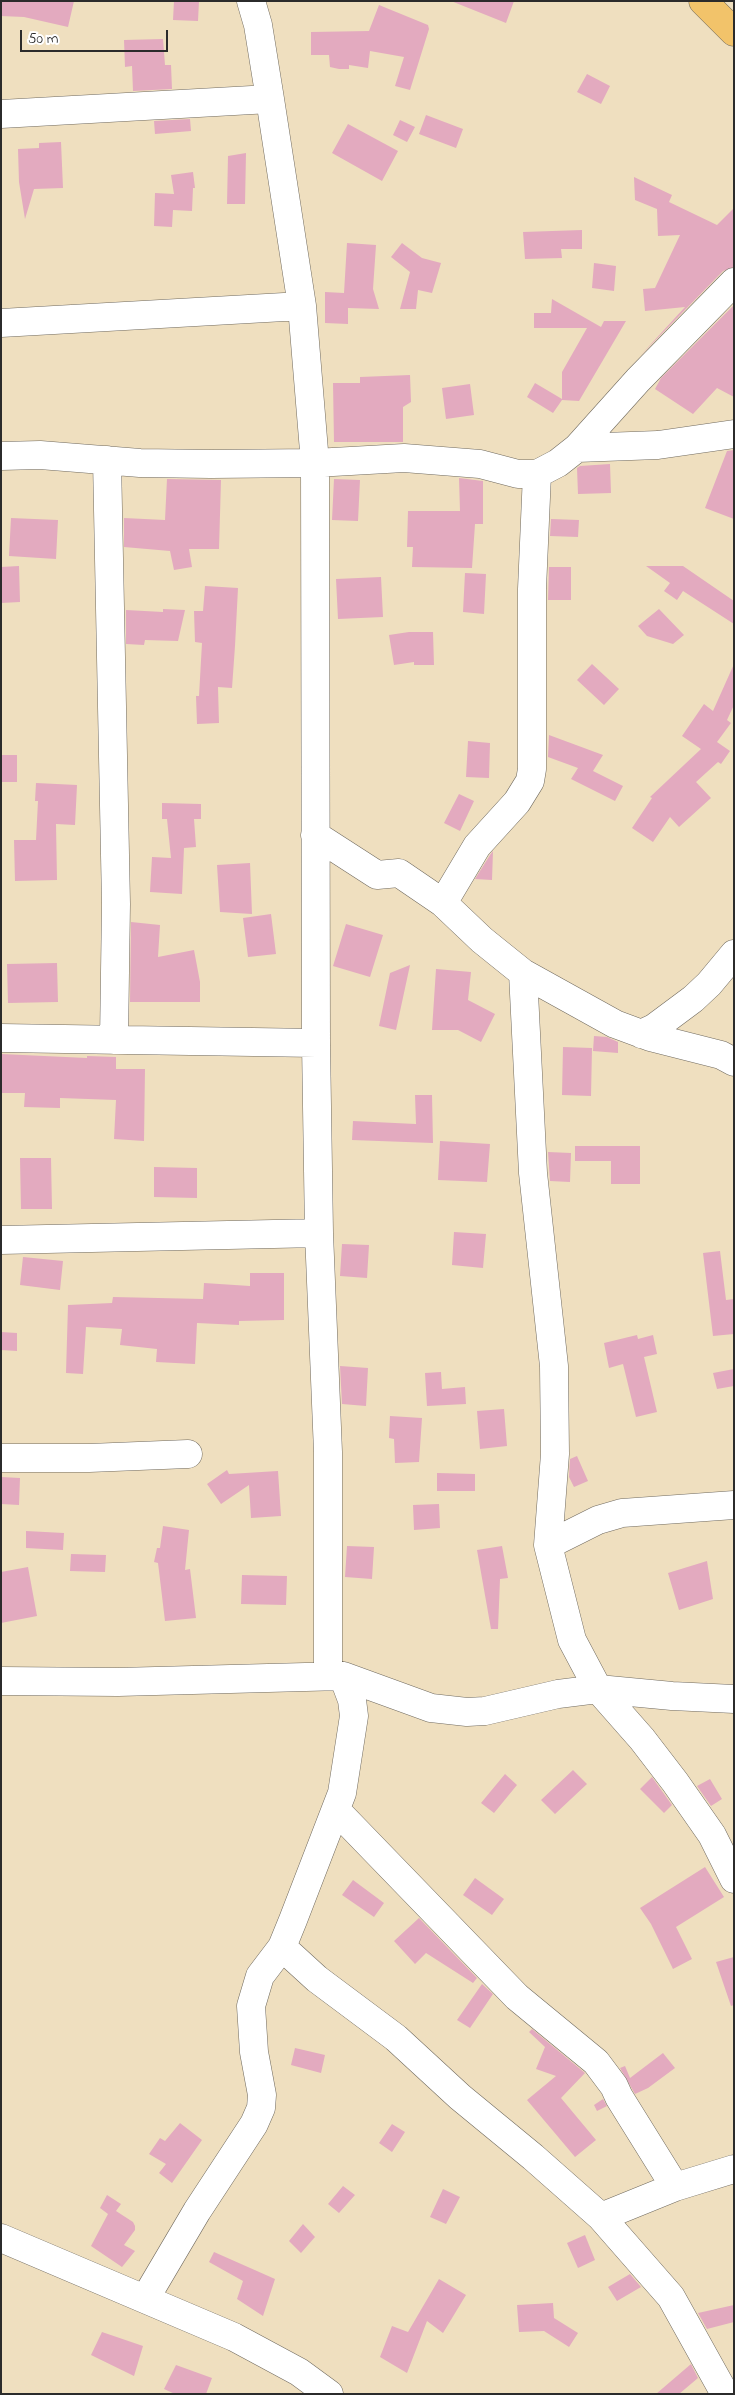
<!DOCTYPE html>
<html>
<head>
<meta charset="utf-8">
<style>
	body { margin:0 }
	#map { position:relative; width:735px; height:2395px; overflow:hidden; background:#efdfbf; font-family:"Indie Flower",sans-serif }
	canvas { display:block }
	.frame { position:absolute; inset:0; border:2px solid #2b2b2b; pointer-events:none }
	.scale { position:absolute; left:20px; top:30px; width:148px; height:22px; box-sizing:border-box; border:2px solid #2b2b2b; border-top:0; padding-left:6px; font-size:15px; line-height:18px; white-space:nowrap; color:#2b2b2b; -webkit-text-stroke:4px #fff; paint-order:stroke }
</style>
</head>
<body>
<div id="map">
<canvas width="735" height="2395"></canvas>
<div class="frame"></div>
<div class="scale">50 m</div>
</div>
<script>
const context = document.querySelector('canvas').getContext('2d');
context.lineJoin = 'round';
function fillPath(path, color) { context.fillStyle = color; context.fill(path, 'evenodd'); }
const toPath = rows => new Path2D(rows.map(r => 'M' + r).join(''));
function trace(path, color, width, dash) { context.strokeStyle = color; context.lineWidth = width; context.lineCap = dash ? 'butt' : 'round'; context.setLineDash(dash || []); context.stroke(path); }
fillPath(toPath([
	[1,1,74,1,68,27,24,17,1,16],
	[174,1,199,1,198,21,173,20],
	[451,1,514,1,506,23],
	[379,5,428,25,429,29,410,90,395,86,404,57,370,51,368,68,349,65,349,69,339,69,330,67,329,55,311,55,311,32,369,31],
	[163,39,165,65,171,65,172,89,133,91,132,66,125,67,124,40],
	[587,74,610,86,601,104,577,92],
	[426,115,463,129,456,148,419,134],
	[190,119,191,131,155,134,154,121],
	[400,120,415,127,407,142,393,135],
	[348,124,398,151,382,181,332,153],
	[61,142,63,188,34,189,25,219,19,182,18,149,39,148,39,143],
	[246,153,245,204,227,204,228,156],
	[193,172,195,188,193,188,192,211,173,210,172,227,154,226,155,193,174,194,171,175],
	[634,177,672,195,669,202,717,225,734,208,734,267,723,271,640,356,685,307,645,311,643,289,655,288,680,235,658,236,657,209,635,200],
	[582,230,582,249,561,249,562,258,525,259,523,232],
	[347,243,376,245,373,289,379,309,348,308,348,324,325,323,325,292,344,293],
	[402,243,422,258,441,263,432,293,418,290,416,309,400,309,410,272,391,257],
	[594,263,616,266,614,291,592,288],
	[552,299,601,327,604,321,626,321,579,401,562,400,553,413,527,397,535,383,562,399,562,372,587,328,534,328,534,313,551,313],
	[734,305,734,397,717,388,693,414,655,389,661,378],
	[410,375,411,402,403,407,403,442,334,442,333,383,360,383,360,377],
	[470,384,474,415,446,419,442,388],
	[734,450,734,519,705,508,727,451],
	[610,464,611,493,578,494,577,468,580,466],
	[459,478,483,481,483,524,475,524,472,568,412,567,413,547,407,547,408,511,460,511],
	[167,479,221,480,219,549,189,549,192,567,174,570,170,551,124,547,124,518,165,520],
	[334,479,360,480,358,521,332,520],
	[11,518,58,520,56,559,9,556],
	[551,519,579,520,578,537,550,536],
	[19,566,20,602,1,603,1,567],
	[646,566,683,566,734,601,734,624,683,591,677,600,664,591,670,583],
	[549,567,571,567,571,600,548,600],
	[465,573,486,574,484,614,463,612],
	[381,577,383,617,338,619,336,579],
	[205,586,238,588,235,646,232,688,218,687,219,723,197,724,196,696,199,696,202,643,195,642,194,611,203,611],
	[163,609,185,610,178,641,145,640,144,645,126,644,126,610,163,612],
	[659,609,684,635,673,644,647,636,638,626],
	[409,632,433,632,434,665,414,665,414,662,394,665,389,635],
	[592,664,619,689,604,705,577,680],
	[734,664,734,705,727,720,731,723,717,742,730,751,721,764,718,762,696,782,711,798,679,827,670,817,653,842,632,828,652,798,650,797,701,749,682,736,704,704,713,711],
	[549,735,603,755,593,771,623,786,615,801,571,779,578,768,548,757],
	[468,741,490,743,489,778,466,777],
	[1,755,17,755,17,782,1,782],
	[36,783,77,785,75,825,56,824,57,880,15,881,14,840,36,840,38,801,35,801],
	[459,794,474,801,460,831,444,823],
	[162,803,201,804,201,819,194,819,196,847,184,848,182,894,150,892,152,857,171,858,167,819,162,819],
	[493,851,492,880,475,879,490,855],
	[250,863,252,914,220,912,217,865],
	[271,914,276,954,248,957,243,918],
	[131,922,160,925,158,957,194,950,200,982,200,1002,130,1002],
	[346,924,383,935,370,977,333,966],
	[57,963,58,1002,8,1003,7,964],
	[410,965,396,1030,379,1026,390,973],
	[436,969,471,972,468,1000,495,1014,481,1042,458,1030,432,1030],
	[594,1036,607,1037,618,1042,618,1053,593,1051],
	[563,1047,592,1048,591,1096,562,1095],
	[1,1054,87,1058,87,1056,116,1057,116,1069,145,1069,144,1141,114,1139,116,1100,60,1098,60,1108,24,1107,25,1093,1,1093],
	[415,1095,432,1095,433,1143,352,1140,353,1121,416,1124],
	[440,1141,490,1144,487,1182,438,1180],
	[575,1146,640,1146,640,1184,611,1184,611,1161,575,1161],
	[548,1152,571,1153,570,1182,550,1181],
	[20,1158,51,1158,52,1209,21,1209],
	[154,1167,197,1168,197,1198,154,1197],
	[454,1232,486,1234,483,1268,452,1265],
	[342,1244,369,1245,367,1278,340,1276],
	[720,1251,726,1300,734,1299,734,1334,713,1336,703,1253],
	[23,1257,63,1261,60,1290,20,1285],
	[250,1273,284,1273,284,1320,239,1321,239,1325,197,1323,195,1364,156,1362,157,1349,120,1345,122,1329,86,1327,83,1374,66,1373,68,1305,112,1303,113,1297,203,1299,204,1283,250,1286],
	[1,1332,17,1333,17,1351,1,1350],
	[637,1335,638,1339,653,1335,657,1354,644,1357,657,1412,636,1417,623,1364,609,1368,604,1343],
	[340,1366,368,1368,366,1406,342,1404],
	[734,1369,734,1386,717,1389,713,1373],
	[441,1372,442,1389,465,1387,466,1404,427,1406,425,1373],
	[504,1409,507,1446,480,1449,477,1411],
	[390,1416,422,1418,419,1462,395,1463,394,1439,389,1438],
	[577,1456,588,1481,574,1487,569,1477,570,1459],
	[227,1470,229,1474,278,1471,281,1516,251,1518,249,1485,221,1504,207,1484],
	[437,1473,475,1474,475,1491,437,1491],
	[1,1477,20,1478,19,1505,1,1504],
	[439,1504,440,1528,414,1530,413,1505],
	[163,1526,189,1530,185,1570,190,1569,196,1618,165,1621,158,1563,154,1562,157,1548,160,1548],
	[26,1531,64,1533,63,1550,26,1548],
	[347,1546,374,1547,372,1579,345,1577],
	[502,1546,508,1578,500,1579,498,1629,491,1629,477,1550],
	[71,1554,106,1555,105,1572,70,1571],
	[707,1561,713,1599,679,1610,668,1573],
	[28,1567,37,1616,1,1623,1,1572],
	[242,1575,287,1576,286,1605,241,1604],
	[573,1770,587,1784,555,1814,541,1800],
	[505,1774,517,1785,494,1813,481,1803],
	[652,1777,672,1805,664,1813,640,1789],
	[710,1779,722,1799,711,1806,697,1786],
	[705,1867,724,1897,676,1927,692,1959,673,1969,651,1924,640,1908],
	[475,1878,504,1899,492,1915,463,1895],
	[353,1880,384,1903,374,1917,342,1895],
	[419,1918,477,1978,473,1983,426,1953,415,1964,394,1941],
	[734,1957,734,2005,731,2006,716,1962],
	[482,1984,493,1994,470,2028,457,2020],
	[532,2029,585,2073,561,2098,596,2140,575,2157,527,2100,556,2076,536,2069,545,2047,529,2032],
	[295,2048,325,2055,321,2073,291,2065],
	[663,2053,675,2068,648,2088,635,2094,620,2068,625,2066,630,2078],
	[603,2099,607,2106,597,2111,594,2105],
	[180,2123,202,2140,172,2183,159,2173,166,2164,149,2154,160,2138,165,2141],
	[392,2124,405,2132,392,2152,379,2143],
	[343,2186,355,2195,339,2213,328,2204],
	[443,2189,460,2197,446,2224,430,2217],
	[107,2195,121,2204,116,2211,133,2222,135,2226,135,2230,124,2245,135,2251,122,2267,91,2246,108,2214,100,2208],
	[303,2224,315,2237,301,2253,289,2241],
	[585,2235,595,2260,578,2268,567,2243],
	[214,2252,275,2279,263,2316,237,2299,243,2281,209,2262],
	[630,2274,641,2287,617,2301,608,2287],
	[439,2279,466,2295,443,2333,427,2321,407,2373,380,2357,392,2326,408,2332],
	[553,2303,554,2318,578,2333,569,2347,544,2331,519,2332,517,2305],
	[734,2305,734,2322,707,2329,698,2313],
	[102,2332,143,2346,134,2376,91,2355],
	[691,2364,698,2378,679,2394,656,2394],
	[176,2365,212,2378,206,2394,175,2394,164,2389]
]), '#e3aabf');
const minor = toPath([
	[251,1,258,25,270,99,302,306,315,463,316,1043,319,1233,328,1452,328,1676],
	[1,114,270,99],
	[1,323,302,306],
	[577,448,658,445,734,434],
	[1,456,40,455,140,463,211,464,315,463,404,458,480,464,518,474,537,474,558,463,577,448,638,380,734,282],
	[107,460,116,904,114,1040],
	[315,835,377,875,399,873,443,903,482,940,523,973,615,1024,650,1037,721,1055,734,1062],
	[443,903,477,846,517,802,530,781,532,769,532,589,537,474],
	[523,973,533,1173,554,1366,555,1454,548,1545,572,1640,598,1689,642,1739,675,1782,712,1835,734,1879],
	[641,1034,654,1028,693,999,709,984,734,954],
	[1,1038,316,1043],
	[1,1240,319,1233],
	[1,1458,89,1458,188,1454],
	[548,1545,598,1520,622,1513,734,1505],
	[1,1681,118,1682,343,1676,431,1708,467,1712,485,1711,558,1694,598,1689,672,1696,734,1699],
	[336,1810,517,1997,596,2062,614,2086,619,2097,675,2187],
	[282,1947,317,1979,396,2038,460,2097,533,2157,601,2217,671,2297,725,2394],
	[601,2217,675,2187,734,2169],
	[1,2238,234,2337,299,2372,329,2394],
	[145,2299,197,2211,254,2124,261,2108,262,2095,254,2052,251,2006,260,1976,282,1947,293,1920,342,1793,354,1716,352,1700,343,1676]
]);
const major = toPath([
	[703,1,734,32]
]);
trace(minor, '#706a5f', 29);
trace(major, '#706a5f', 29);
trace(minor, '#fff', 28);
trace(major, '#f2c36a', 28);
</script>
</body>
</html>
